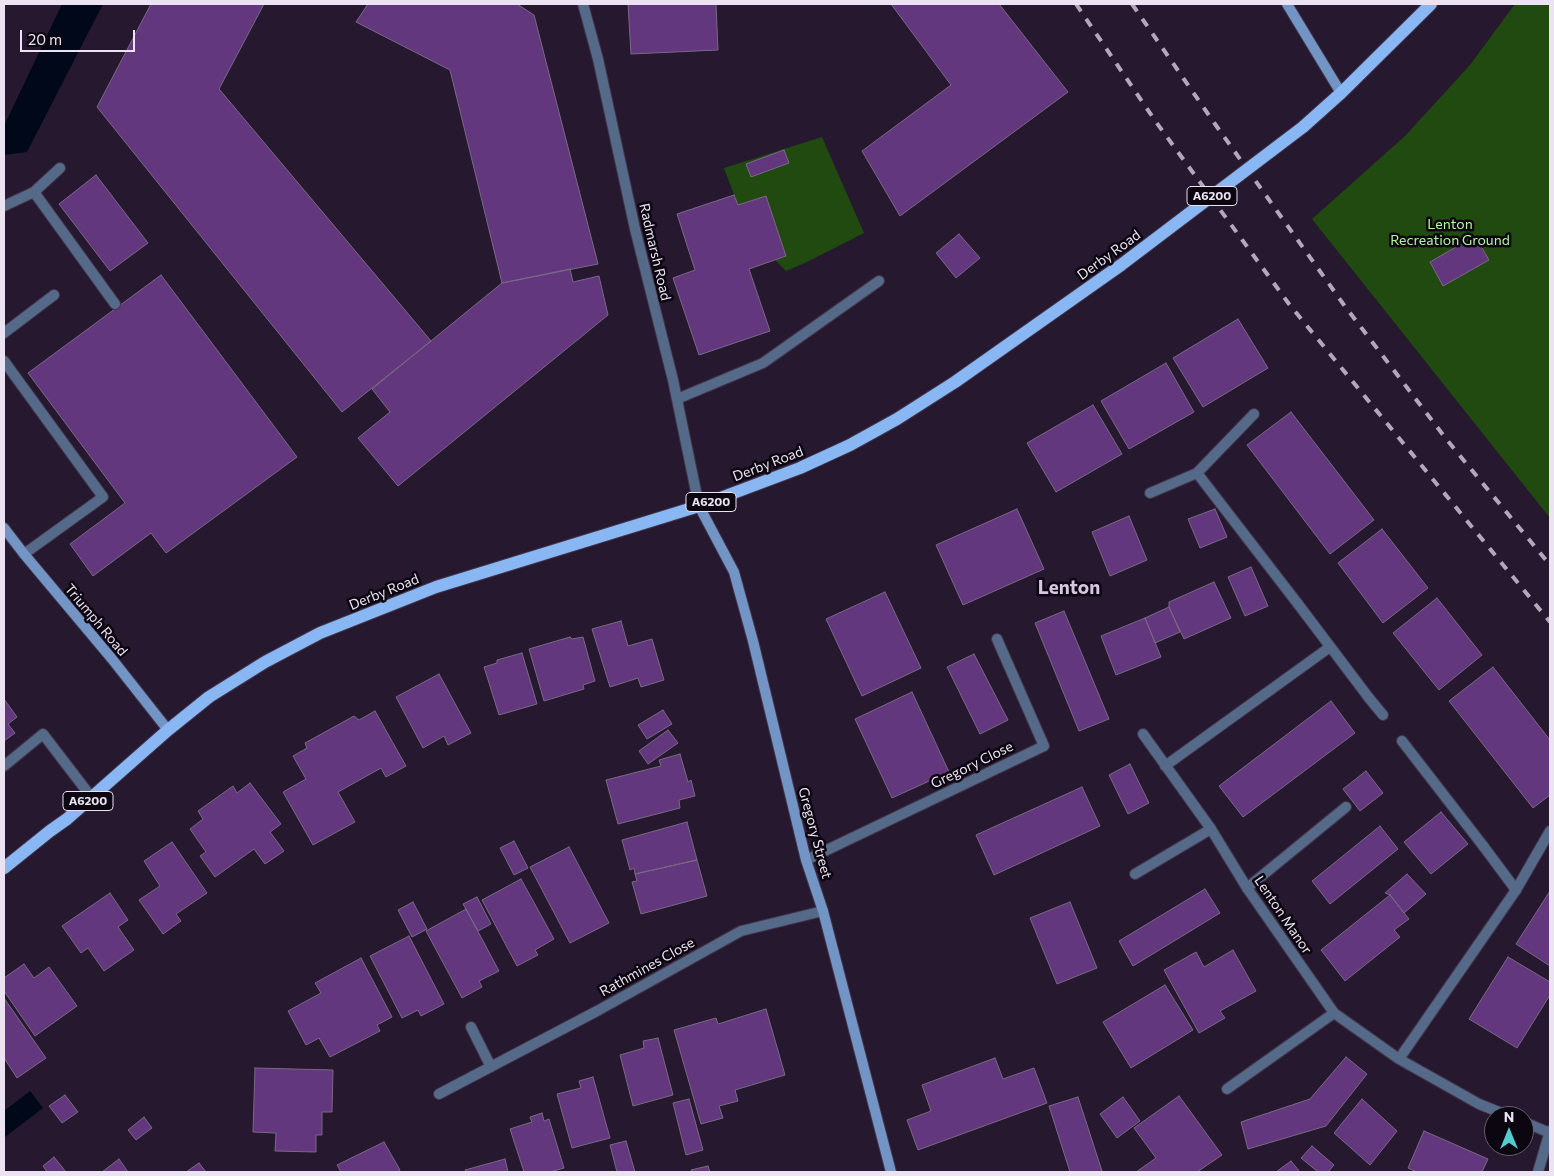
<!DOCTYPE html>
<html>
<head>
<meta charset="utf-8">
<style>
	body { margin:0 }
	#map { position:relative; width:1554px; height:1176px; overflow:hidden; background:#26182f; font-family:Commissioner,sans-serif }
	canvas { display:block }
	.frame { position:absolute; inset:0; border:5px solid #ebe2f2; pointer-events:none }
	.north { position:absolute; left:1484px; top:1106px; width:50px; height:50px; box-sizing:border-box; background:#0c0610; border:1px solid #655e6a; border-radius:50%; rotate:0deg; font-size:14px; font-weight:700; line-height:20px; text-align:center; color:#ebe2f2 }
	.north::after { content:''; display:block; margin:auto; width:18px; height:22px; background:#52cdcf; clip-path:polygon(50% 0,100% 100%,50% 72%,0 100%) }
	.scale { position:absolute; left:20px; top:30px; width:115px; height:22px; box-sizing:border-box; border:2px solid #ebe2f2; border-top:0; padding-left:6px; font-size:15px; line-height:18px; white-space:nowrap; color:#ebe2f2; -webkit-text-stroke:4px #0c0610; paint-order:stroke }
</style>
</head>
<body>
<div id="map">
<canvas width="1554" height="1176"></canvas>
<div class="frame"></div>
<div class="north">N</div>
<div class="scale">20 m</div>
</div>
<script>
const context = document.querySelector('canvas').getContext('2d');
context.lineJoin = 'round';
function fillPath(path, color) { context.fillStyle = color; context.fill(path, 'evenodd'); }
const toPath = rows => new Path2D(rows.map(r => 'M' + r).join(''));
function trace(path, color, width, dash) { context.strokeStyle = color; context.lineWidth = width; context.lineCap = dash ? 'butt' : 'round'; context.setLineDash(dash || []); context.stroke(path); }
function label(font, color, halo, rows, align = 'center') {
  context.font = font + ' Commissioner,sans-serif'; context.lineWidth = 5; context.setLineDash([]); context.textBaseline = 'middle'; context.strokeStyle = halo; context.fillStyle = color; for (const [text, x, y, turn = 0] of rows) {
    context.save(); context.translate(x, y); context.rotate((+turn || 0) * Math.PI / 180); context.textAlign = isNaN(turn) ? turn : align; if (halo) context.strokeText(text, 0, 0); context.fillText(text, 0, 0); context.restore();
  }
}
fillPath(toPath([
	[1515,4,1550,4,1550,518,1312,219,1405,136,1470,65],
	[822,137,864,233,805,263,786,271,775,260,786,256,766,196,738,205,724,168]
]), '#214a10');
fillPath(toPath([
	[62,4,103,4,27,152,4,155,4,126],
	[30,1091,43,1108,5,1137,4,1111]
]), '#000819');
const building = toPath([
	[151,4,264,4,219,89,431,341,342,412,97,107,151,4],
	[368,4,517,4,534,15,598,264,502,283,450,70,356,22,368,4],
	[628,4,716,4,718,50,631,54,628,4],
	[891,4,999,4,1068,92,900,216,862,151,951,85,891,4],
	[784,150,789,163,751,177,746,164,784,150],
	[96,175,148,243,110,271,59,204,96,175],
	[734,195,738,205,766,196,786,256,749,269,770,331,699,355,673,278,695,270,677,214,734,195],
	[959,234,980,258,956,278,936,253,959,234],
	[1475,236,1489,260,1443,286,1430,262,1475,236],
	[570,269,573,282,599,276,608,315,398,486,358,438,390,412,372,389,502,283,570,269],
	[161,275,297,457,166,553,151,533,93,576,70,544,125,503,28,373,161,275],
	[1238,319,1268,368,1203,407,1173,358,1238,319],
	[1166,363,1194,412,1129,449,1101,401,1166,363],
	[1093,405,1122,454,1056,492,1027,443,1093,405],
	[1291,412,1374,520,1330,554,1247,445,1291,412],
	[1017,509,1044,569,963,605,936,545,1017,509],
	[1215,509,1227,537,1200,548,1188,519,1215,509],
	[1129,516,1147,560,1110,576,1092,532,1129,516],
	[1382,529,1428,588,1383,623,1338,563,1382,529],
	[1251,567,1268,606,1245,616,1228,577,1251,567],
	[1214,582,1231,618,1184,639,1169,607,1169,602,1214,582],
	[885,592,921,668,862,696,826,619,885,592],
	[1437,598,1482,655,1439,690,1393,633,1437,598],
	[1169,607,1180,632,1155,643,1145,618,1169,607],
	[1064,611,1109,719,1079,731,1035,623,1064,611],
	[1145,618,1161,657,1116,675,1101,636,1145,618],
	[621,621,628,646,652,639,664,680,641,687,638,678,610,687,592,629,621,621],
	[570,637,572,639,583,637,595,681,583,685,584,689,544,701,529,649,570,637],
	[522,653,537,704,499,715,484,667,497,663,497,660,522,653],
	[974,654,1008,720,980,734,947,667,974,654],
	[1493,667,1550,740,1550,795,1533,808,1449,701,1493,667],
	[439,674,471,733,448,745,444,736,423,748,396,697,439,674],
	[912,692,949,772,892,798,855,719,912,692],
	[4,699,17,717,8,724,15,733,4,741,4,699],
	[1331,701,1355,733,1243,817,1219,786,1331,701],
	[663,710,672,724,647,739,638,725,663,710],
	[375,711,406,766,386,777,381,768,338,792,355,822,313,845,283,792,306,779,293,756,307,748,305,743,354,716,359,720,375,711],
	[668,730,678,743,648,764,639,751,668,730],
	[680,754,688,782,691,780,695,796,679,800,680,808,618,824,606,780,661,766,659,760,680,754],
	[1130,764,1149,803,1128,814,1109,775,1130,764],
	[1366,771,1383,793,1360,811,1343,789,1366,771],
	[250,783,281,824,270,832,284,851,265,864,254,849,215,877,200,856,206,852,190,829,203,819,198,811,233,786,237,793,250,783],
	[1082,787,1100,826,994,875,976,835,1082,787],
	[1441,812,1468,844,1431,874,1404,842,1441,812],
	[687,822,697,860,635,874,634,868,630,870,622,840,687,822],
	[1380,826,1398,849,1330,904,1312,881,1380,826],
	[514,841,528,868,514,875,500,848,514,841],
	[172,842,207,893,176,914,181,921,163,934,139,900,160,886,144,861,172,842],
	[569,847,609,923,570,943,530,867,569,847],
	[697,860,707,896,641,914,632,882,637,881,635,874,697,860],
	[1407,874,1426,894,1404,913,1390,895,1385,893,1407,874],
	[521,879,554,939,535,950,538,955,517,966,482,900,521,879],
	[1205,889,1220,913,1133,966,1119,941,1205,889],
	[1550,891,1550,966,1516,944,1550,891],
	[110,893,128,920,118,927,134,950,104,971,88,948,81,953,62,926,110,893],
	[1390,895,1409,919,1394,930,1400,937,1345,981,1321,950,1390,895],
	[477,897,491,924,478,931,463,904,477,897],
	[413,902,427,929,412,937,398,910,413,902],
	[1070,902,1097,968,1057,984,1030,918,1070,902],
	[466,909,499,971,479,981,482,987,462,998,426,931,466,909],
	[409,936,444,1004,421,1016,418,1010,402,1018,370,956,409,936],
	[1233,950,1256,991,1220,1011,1225,1018,1199,1033,1164,970,1196,952,1204,967,1233,950],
	[1508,957,1550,982,1550,995,1517,1048,1469,1019,1508,957],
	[361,958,392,1017,377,1025,380,1031,330,1057,319,1038,306,1045,288,1011,321,993,315,983,361,958],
	[24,964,34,978,49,967,77,1006,35,1036,4,991,4,978,24,964],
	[1165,985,1193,1030,1131,1068,1103,1022,1165,985],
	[4,998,46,1058,17,1078,4,1058,4,998],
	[766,1009,785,1075,735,1090,738,1101,719,1106,723,1118,701,1124,674,1030,716,1018,718,1024,766,1009],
	[658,1038,673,1095,633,1106,620,1055,644,1048,643,1041,658,1038],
	[1346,1057,1367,1074,1326,1126,1248,1149,1241,1122,1310,1099,1346,1057],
	[995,1058,1003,1079,1034,1068,1047,1103,918,1150,907,1120,931,1111,922,1085,995,1058],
	[255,1068,333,1070,332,1112,322,1112,322,1135,316,1135,316,1152,275,1151,276,1133,253,1132,255,1068],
	[593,1077,610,1138,572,1148,557,1094,581,1088,579,1081,593,1077],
	[65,1095,78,1112,62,1123,49,1106,65,1095],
	[1179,1096,1222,1155,1197,1172,1136,1172,1156,1158,1134,1128,1179,1096],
	[1078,1097,1102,1171,1098,1172,1070,1172,1049,1106,1078,1097],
	[1123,1097,1140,1121,1117,1138,1100,1114,1123,1097],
	[689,1099,703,1150,686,1155,673,1103,689,1099],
	[1362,1099,1397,1131,1370,1165,1334,1133,1362,1099],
	[542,1113,544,1121,549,1119,564,1168,550,1172,524,1172,510,1129,532,1122,530,1117,542,1113],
	[144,1117,152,1128,136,1140,128,1130,144,1117],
	[1424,1131,1488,1159,1482,1172,1417,1172,1408,1168,1424,1131],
	[626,1141,635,1172,617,1172,610,1145,626,1141],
	[384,1142,400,1170,397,1172,341,1172,337,1165,384,1142],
	[1312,1146,1334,1165,1328,1172,1318,1172,1301,1158,1312,1146],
	[54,1157,66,1172,47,1172,43,1166,54,1157],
	[119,1159,128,1172,102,1172,119,1159],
	[505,1159,508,1172,466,1172,465,1170,505,1159],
	[1291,1161,1300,1172,1276,1172,1291,1161],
	[199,1163,206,1172,186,1172,199,1163],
	[708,1166,710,1172,692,1172,691,1170,708,1166]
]);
fillPath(building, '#63377d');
trace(building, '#796985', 1);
const lane = toPath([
	[60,168,34,192,115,304],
	[4,206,34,192],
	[4,333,54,295],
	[4,361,103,497,24,554],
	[1197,473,1254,414],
	[1150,493,1197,473,1298,604],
	[1369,698,1383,715],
	[1402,741,1484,847],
	[4,766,43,734,92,798],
	[806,860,1044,746,997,639],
	[1135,874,1211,829],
	[1247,888,1346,807],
	[1516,890,1550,831],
	[1227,1089,1334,1013]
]);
const street = toPath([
	[583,4,598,59,635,229,673,380,699,506],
	[677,399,763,363,879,281],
	[1298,604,1369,698],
	[1143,734,1211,829,1247,888,1334,1013,1399,1059,1479,1104,1509,1116],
	[1165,766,1330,647],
	[471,1027,491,1067],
	[1399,1059,1516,890,1484,847],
	[439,1094,597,1011,741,931,823,911],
	[1524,1122,1550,1133],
	[1538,1172,1550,1131]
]);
const secondary = toPath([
	[1287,4,1341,93],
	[699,506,734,572,753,641,806,860,823,911,891,1172],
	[4,528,24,554,112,659,168,730]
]);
const primary = toPath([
	[1303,127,1341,93,1431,4],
	[4,868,50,831,67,819,168,730,209,697,265,662,320,633,436,587,699,506,800,468,850,445,897,419,955,382,1121,265]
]);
trace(lane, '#42344a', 12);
trace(street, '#42344a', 12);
trace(secondary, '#42344a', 12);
trace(primary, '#42344a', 14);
trace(lane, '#556a88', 10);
trace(street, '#556a88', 10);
trace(secondary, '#7295c5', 10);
trace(primary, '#89b7f4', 12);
trace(toPath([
	[1076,4,1156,122,1289,304,1550,622],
	[1132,4,1215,124,1344,305,1447,440,1550,565]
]), '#b3a8ba', 4, [9, 9]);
const primaryBridge = toPath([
	[1121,265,1303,127]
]);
trace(primaryBridge, '#42344a', 14, []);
trace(primaryBridge, '#89b7f4', 12);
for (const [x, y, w] of [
	[1212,196,50],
	[711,502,50],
	[88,801,50]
]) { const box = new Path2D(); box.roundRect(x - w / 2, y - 9.5, w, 19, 4); context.fillStyle = '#0c0610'; context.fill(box); trace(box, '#ebe2f2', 1); }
label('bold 12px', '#ebe2f2', null, [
	["A6200",1212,196],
	["A6200",711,502],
	["A6200",88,801]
]);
label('14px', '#aff996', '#0c0610', [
	["Lenton",1450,224],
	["Recreation Ground",1450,240]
]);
label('14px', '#ebe2f2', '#0c0610', [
	["Radmarsh Road",655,252,77],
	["Derby Road",1109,255,-36],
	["Derby Road",768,464,-21],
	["Derby Road",384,592,-22],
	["Triumph Road",96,620,50],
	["Gregory Close",972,765,-26],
	["Gregory Street",815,833,75],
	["Lenton Manor",1283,915,56],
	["Rathmines Close",647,967,-29]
]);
label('bold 19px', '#d7c5e4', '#0c0610', [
	["Lenton",1069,588]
]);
</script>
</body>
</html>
